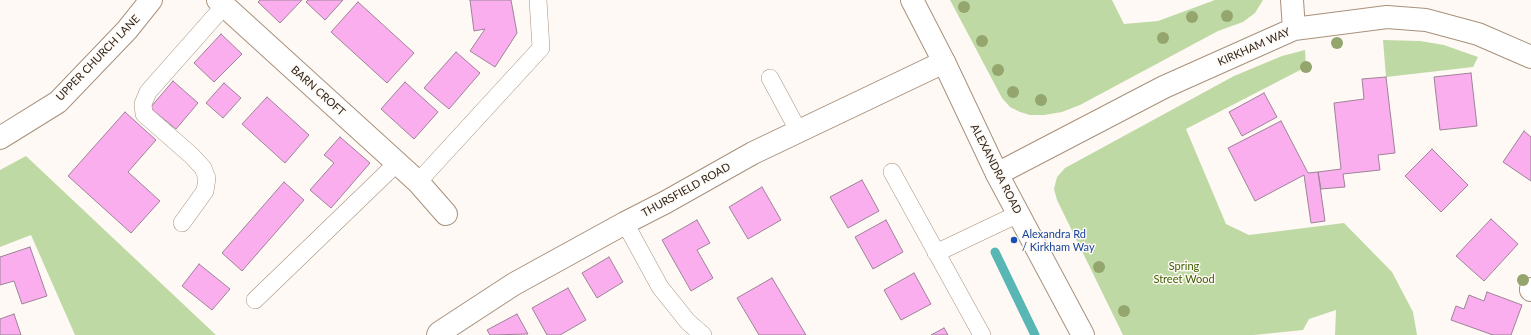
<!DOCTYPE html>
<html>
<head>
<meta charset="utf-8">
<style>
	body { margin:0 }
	canvas { display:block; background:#fef9f4 }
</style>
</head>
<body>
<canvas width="1531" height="335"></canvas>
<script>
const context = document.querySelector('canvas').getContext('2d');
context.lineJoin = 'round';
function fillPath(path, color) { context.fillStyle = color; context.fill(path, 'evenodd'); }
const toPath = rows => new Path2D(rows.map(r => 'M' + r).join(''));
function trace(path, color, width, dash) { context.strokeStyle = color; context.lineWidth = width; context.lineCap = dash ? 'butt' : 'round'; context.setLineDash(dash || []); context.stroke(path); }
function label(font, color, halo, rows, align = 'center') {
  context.font = font + ' Lato,sans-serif'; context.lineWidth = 3; context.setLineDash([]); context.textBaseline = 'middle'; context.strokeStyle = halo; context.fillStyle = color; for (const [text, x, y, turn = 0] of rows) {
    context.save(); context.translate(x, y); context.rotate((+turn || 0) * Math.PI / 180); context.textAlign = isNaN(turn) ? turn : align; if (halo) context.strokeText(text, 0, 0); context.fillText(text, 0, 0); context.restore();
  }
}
fillPath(toPath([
	[950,0,1112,0,1124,24,1158,21,1215,0,1263,0,1255,13,1243,22,1218,31,1080,105,1062,112,1044,115,1030,115,1020,112,1010,107,1002,98],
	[1383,40,1420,41,1444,45,1478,57,1473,67,1386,77],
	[1305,50,1306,67,1186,129,1226,224,1249,235,1344,223,1392,272,1413,312,1417,335,1335,335,1336,310,1309,319,1303,330,1254,335,1123,335,1057,200,1054,189,1057,177,1065,168,1234,76,1282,56],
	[26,156,216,335,75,335,31,235,0,247,0,170]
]), '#bfd9a5');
trace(toPath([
	[995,252,1035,335]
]), '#58b7b4', 9);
const building = toPath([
	[260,0,302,0,280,23,258,2,260,0],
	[308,0,343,0,325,20,306,2,308,0],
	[470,0,511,0,517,33,495,67,470,51,485,29,474,31,470,0],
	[358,2,414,53,387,83,331,32,358,2],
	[221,34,242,54,214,82,194,63,221,34],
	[456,52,480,73,449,109,424,88,456,52],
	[1471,73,1477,126,1440,130,1434,77,1471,73],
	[1386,77,1395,153,1378,155,1380,170,1343,174,1345,187,1321,189,1318,172,1341,169,1334,103,1364,99,1362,79,1386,77],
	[173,81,198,103,176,129,150,108,173,81],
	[405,82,438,112,414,139,381,109,405,82],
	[224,83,241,98,223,118,206,103,224,83],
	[1264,93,1277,117,1242,136,1229,112,1264,93],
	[267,97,309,135,285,163,242,124,267,97],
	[125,112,156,140,128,172,160,201,131,233,68,176,125,112],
	[1281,121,1308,173,1318,172,1325,221,1311,223,1304,175,1255,201,1228,148,1281,121],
	[1524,131,1531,137,1531,181,1503,162,1524,131],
	[340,137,370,163,331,208,310,190,334,163,324,155,340,137],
	[1432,149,1468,185,1441,212,1405,176,1432,149],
	[862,180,879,211,848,228,830,197,862,180],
	[284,182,304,200,242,271,222,253,284,182],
	[762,187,781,220,748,239,729,207,762,187],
	[1491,219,1518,244,1484,281,1456,256,1491,219],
	[697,220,710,243,697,250,713,278,691,291,662,240,697,220],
	[886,220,903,252,873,269,855,237,886,220],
	[30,247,47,296,22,304,14,281,0,285,0,257,30,247],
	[609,257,623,282,597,298,582,273,609,257],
	[199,264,230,289,212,310,182,286,199,264],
	[914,273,931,304,901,320,884,290,914,273],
	[772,278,806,335,759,335,737,298,772,278],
	[568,288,586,320,560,335,547,335,532,308,568,288],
	[1487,292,1522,305,1511,335,1493,335,1451,320,1456,306,1464,309,1469,295,1484,301,1487,292],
	[14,314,21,335,0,335,0,319,14,314],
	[517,314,528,334,490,335,487,330,517,314],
	[944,328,948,335,931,335,944,328]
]);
fillPath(building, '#fbaeee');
trace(building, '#9c8397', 1);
const lane = toPath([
	[770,78,798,130],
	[892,172,982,335],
	[418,182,541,48,538,0],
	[182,223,205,191,207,178,203,168,192,156,144,114,143,104,148,92,224,6],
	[625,223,660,287,688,322,703,335],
	[936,253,1018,214],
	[255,300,397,163]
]);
const street = toPath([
	[218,0,418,182,446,214],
	[1292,0,1294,29],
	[997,174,1164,87,1294,29,1387,17,1426,20,1478,34,1531,57],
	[1531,289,1531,290],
	[438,335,439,333,514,284,625,223,666,202,753,153,944,62]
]);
const secondary = toPath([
	[912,0,944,62,997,174,1083,335],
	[0,138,58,102,127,30,151,0]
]);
trace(lane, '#a8917c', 18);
trace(street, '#a8917c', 24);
trace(secondary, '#a8917c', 24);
trace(lane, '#fff', 17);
trace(street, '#fff', 22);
trace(secondary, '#fff', 22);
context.fillStyle = '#94a56e';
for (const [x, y] of [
	[964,7],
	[1227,16],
	[1192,17],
	[1163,38],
	[982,41],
	[1337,43],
	[1306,67],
	[998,70],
	[1013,92],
	[1041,100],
	[1099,267],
	[1523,280],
	[1124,311]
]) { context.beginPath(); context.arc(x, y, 6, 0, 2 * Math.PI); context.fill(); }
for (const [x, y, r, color] of [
	[1014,240,4,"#1a4fb4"]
]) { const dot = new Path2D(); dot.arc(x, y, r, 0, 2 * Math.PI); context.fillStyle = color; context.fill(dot); trace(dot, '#fef9f4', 1.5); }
label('11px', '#2d241b', '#fef9f4', [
	["KIRKHAM WAY",1254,47,-24],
	["UPPER CHURCH LANE",98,58,-46],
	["BARN CROFT",318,91,42],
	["ALEXANDRA ROAD",996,169,63],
	["THURSFIELD ROAD",686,190,-29]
]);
label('11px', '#164399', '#fef9f4', [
	["Alexandra Rd",1022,234],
	["/ Kirkham Way",1022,247]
], 'left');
label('11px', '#3e6100', '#fef9f4', [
	["Spring",1184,266],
	["Street Wood",1184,279]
]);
</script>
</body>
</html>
